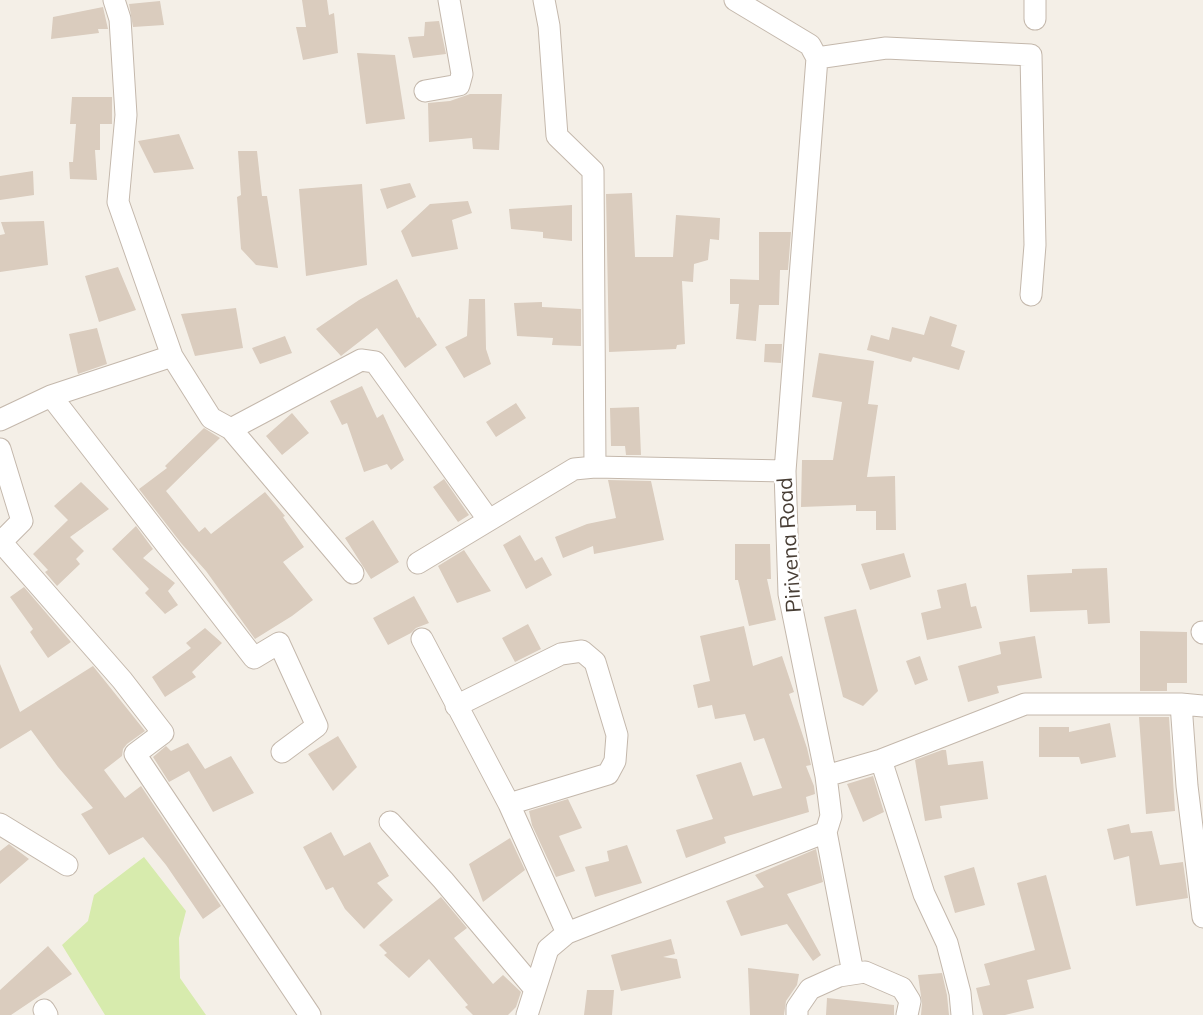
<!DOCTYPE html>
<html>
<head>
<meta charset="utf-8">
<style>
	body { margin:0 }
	canvas { display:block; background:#f4efe7 }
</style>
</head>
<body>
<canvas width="1203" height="1015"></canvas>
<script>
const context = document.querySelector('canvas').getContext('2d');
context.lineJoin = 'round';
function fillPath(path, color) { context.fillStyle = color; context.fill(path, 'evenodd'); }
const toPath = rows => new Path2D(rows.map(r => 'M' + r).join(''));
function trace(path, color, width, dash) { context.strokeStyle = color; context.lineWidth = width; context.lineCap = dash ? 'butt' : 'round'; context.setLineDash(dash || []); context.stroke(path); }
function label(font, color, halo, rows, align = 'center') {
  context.font = font + ' Mulish,sans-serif'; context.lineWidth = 5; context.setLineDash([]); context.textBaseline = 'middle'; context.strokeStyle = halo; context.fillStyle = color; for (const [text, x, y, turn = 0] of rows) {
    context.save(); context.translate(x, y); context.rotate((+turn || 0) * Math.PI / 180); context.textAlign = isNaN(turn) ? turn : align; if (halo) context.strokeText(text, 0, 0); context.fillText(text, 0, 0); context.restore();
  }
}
fillPath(toPath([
	[144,857,186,911,179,938,180,978,206,1015,105,1015,62,945,88,921,94,895]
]), '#d7ebad');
fillPath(toPath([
	[302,0,327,0,329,15,334,13,338,53,303,60,296,27,306,27],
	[160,1,164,25,133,27,129,4],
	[103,7,108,29,98,29,99,33,51,39,53,17],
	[439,21,446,54,413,58,408,37,424,36,425,22],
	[357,53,395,55,405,119,366,124],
	[470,94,502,94,499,150,473,149,472,138,429,142,428,103,450,101],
	[72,97,112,97,112,124,100,124,100,150,95,150,97,180,70,179,69,162,73,162,76,124,70,124],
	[179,134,194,169,154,173,138,141],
	[238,151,257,151,262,196,267,196,278,268,256,265,241,249,237,197,241,195],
	[33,171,34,195,0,200,0,176],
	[410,183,416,197,387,209,380,189],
	[362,184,367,265,306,276,299,189],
	[632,193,635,257,673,257,676,215,720,218,719,240,710,239,708,260,694,264,693,282,682,281,685,344,677,345,676,349,609,352,606,194],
	[468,201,472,213,452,220,458,249,412,257,401,231,430,204],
	[572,205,572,241,543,238,543,232,511,229,509,209],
	[44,221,48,265,0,272,0,235,5,234,1,222],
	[759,232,791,232,788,270,780,270,779,305,759,305,756,341,736,339,739,304,730,304,730,279,759,280],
	[118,267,136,310,99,322,85,276],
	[397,279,417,318,419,317,437,345,405,368,377,328,341,356,316,329,359,300],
	[469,299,485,299,486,349,491,364,464,378,445,347,467,336],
	[542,302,542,307,581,309,581,346,552,345,553,338,517,336,514,303],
	[236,308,243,348,195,356,181,314],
	[930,316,957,325,951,346,965,351,959,370,913,357,911,362,867,350,871,335,889,340,892,327,924,335],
	[97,328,107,364,78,374,69,334],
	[285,336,292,353,260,364,252,348],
	[765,344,782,344,781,363,764,362],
	[819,353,874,361,868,404,878,405,867,477,895,476,896,530,876,530,876,511,856,511,856,505,801,507,802,460,833,460,842,402,812,397],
	[362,386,377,418,383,414,404,460,391,470,387,464,364,472,347,423,342,425,330,401],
	[516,403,526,418,496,437,486,422],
	[639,407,641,455,626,455,625,446,611,446,610,408],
	[292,413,309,433,282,455,266,436],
	[204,428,220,438,166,491,199,532,205,527,211,534,265,492,285,516,283,517,304,547,283,562,313,600,292,616,255,639,206,571,181,543,139,489,167,468,165,466],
	[444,479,469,515,458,522,433,487],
	[608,480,651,481,664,540,594,554,593,546,563,558,555,537,587,524,616,518],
	[81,482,109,509,70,537,84,551,76,559,80,564,57,586,45,572,48,570,33,554,68,520,54,506],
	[373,520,399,562,371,579,345,538],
	[136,526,153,549,143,558,175,583,168,591,178,605,165,614,145,593,149,589,112,549],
	[520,535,535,561,542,557,552,575,526,589,503,545],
	[735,544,770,544,771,579,767,579,776,620,749,626,738,580,735,580],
	[464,550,491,591,457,603,438,566],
	[904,553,911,577,870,590,861,564],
	[1107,568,1110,623,1088,624,1087,610,1030,612,1027,575,1072,573,1072,569],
	[966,583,971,607,976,606,982,628,927,640,921,613,941,608,937,590],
	[24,587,71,642,48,658,30,632,33,629,10,597],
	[414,596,429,623,416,628,411,633,388,645,373,618],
	[856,609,878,691,863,706,843,697,824,617],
	[528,624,541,649,515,662,502,638],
	[744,626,753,666,782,656,794,692,789,694,807,748,811,765,806,766,814,786,815,794,806,797,809,812,724,837,726,843,686,858,676,830,713,819,696,775,741,762,753,796,782,788,764,738,754,741,745,714,715,719,712,705,698,708,693,685,710,681,700,636],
	[205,628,222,643,192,672,196,677,165,697,152,677,191,648,186,643],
	[1140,631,1187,632,1187,683,1167,683,1167,691,1140,691],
	[1035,636,1042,678,997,686,999,693,968,702,958,666,1001,654,999,642],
	[920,656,928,680,915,685,906,661],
	[0,664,20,712,93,666,145,731,127,744,123,749,122,756,104,770,125,798,141,786,221,906,203,919,166,865,143,837,109,855,81,814,93,808,58,767,31,730,0,749],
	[1139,717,1169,717,1175,811,1146,814],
	[1110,723,1116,757,1081,764,1079,757,1039,757,1039,727,1069,727,1069,732],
	[338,736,357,767,333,791,308,754],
	[188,743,205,769,231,756,254,793,213,812,189,771,169,782,153,757,166,746,171,751],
	[942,750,946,750,948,765,983,761,988,799,940,806,942,818,925,821,915,760],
	[873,776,884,812,863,822,847,784],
	[568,799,582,828,559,836,575,871,556,877,532,825,529,811],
	[1129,824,1131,833,1152,831,1160,865,1183,862,1188,898,1136,906,1129,856,1114,860,1107,829],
	[331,832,344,856,370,842,389,876,377,883,393,900,364,929,345,909,333,887,326,890,303,847],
	[510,838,525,870,483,902,469,864],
	[9,844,29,859,0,884,0,851],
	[627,845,642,883,595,897,585,867,609,861,607,851],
	[816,849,823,882,787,894,821,955,813,961,787,924,741,936,726,901,764,887,755,875],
	[974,867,985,905,955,913,944,876],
	[1046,875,1071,969,1027,980,1034,1008,1005,1015,983,1015,976,988,990,985,984,964,1035,950,1017,883],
	[441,897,467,928,454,938,493,984,503,975,521,992,516,1007,508,1015,473,1015,465,1007,468,1005,429,959,409,978,384,955,387,953,379,945],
	[671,939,675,954,663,957,677,959,681,978,621,991,611,955],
	[48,946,72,974,11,1015,0,1015,0,990],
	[748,968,799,974,797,985,786,1001,784,1015,750,1015],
	[942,973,947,995,949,1015,921,1015,922,1003,918,975],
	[587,990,614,990,612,1015,584,1015],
	[827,998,894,1005,894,1015,826,1015]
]), '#daccbe');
const minor = toPath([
	[114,0,120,19,126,115,118,202,172,356,211,418,231,429,353,573],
	[544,0,549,26,557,136,593,171,595,467],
	[1035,19,1035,0],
	[817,58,886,48,1031,55,1035,245,1031,295],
	[425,91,459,85,462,74,449,0],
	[51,396,254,658,279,643,317,726,282,752],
	[0,420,51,396,172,356],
	[231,429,361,360,375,362,488,519],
	[0,449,22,521,0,543],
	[2,543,122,680,163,733,135,754,310,1015],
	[418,563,574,469,595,467,785,471],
	[1202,632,1203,633],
	[422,639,509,804,567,933],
	[1181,704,1187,786,1203,917],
	[456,706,561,654,582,651,595,662,617,735,615,761,608,774,509,804],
	[881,760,924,894,947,943,960,993,962,1015],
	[826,776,881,760,1025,704,1181,704,1203,706],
	[390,822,443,880,534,988],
	[0,824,67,865],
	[826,832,853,973],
	[44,1010,47,1015],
	[527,1015,548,949,567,933,826,832,831,816,826,776,789,594,785,471,817,58,810,45,735,0],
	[797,1015,797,1008,810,989,839,976,865,972,902,988,910,1001,907,1015]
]);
trace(minor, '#c4b8ac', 23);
trace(minor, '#fff', 21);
label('21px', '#483e35', '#fff', [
	["Pirivena Road",790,545,-94]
]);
</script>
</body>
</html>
